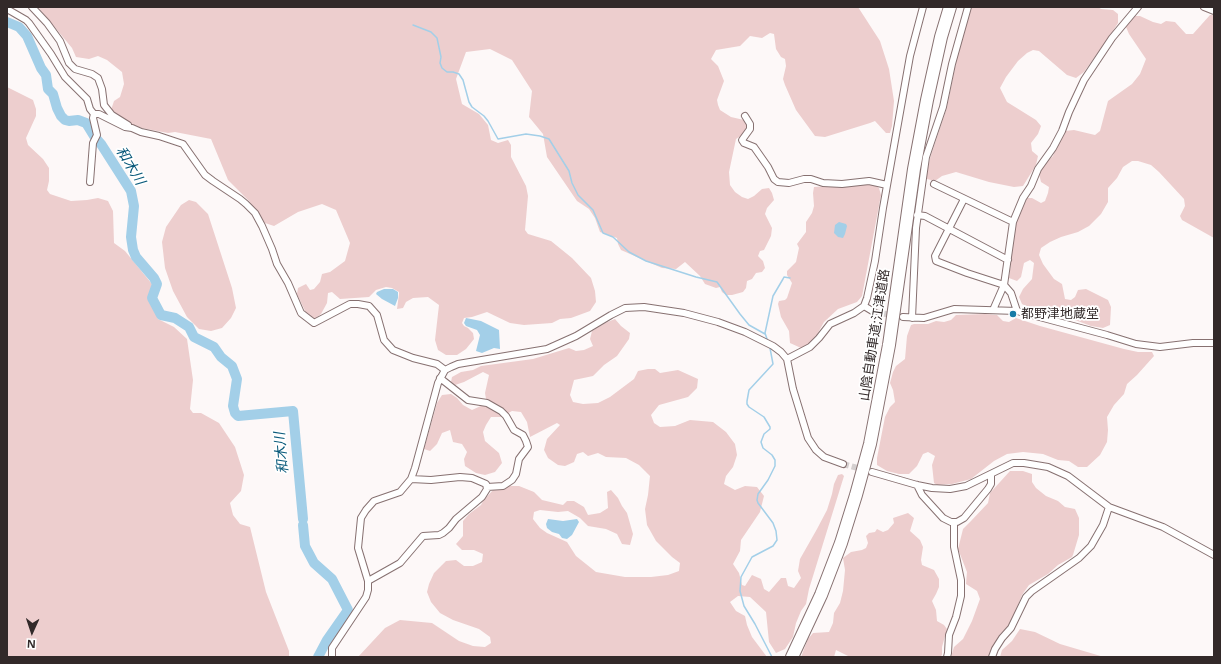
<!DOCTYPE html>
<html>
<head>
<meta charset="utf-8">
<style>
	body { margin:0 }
	#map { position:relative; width:1221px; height:664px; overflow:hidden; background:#fdf8f8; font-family:"Open Sans",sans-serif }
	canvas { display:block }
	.frame { position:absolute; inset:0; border:8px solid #322929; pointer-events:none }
	.north { position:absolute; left:12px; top:612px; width:40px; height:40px; -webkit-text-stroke:3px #fff; paint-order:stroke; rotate:183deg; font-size:11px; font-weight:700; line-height:16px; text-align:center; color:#322929 }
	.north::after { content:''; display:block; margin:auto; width:14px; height:18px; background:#322929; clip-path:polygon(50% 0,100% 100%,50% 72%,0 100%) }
</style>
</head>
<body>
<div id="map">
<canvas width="1221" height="664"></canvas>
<div class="frame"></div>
<div class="north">N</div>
</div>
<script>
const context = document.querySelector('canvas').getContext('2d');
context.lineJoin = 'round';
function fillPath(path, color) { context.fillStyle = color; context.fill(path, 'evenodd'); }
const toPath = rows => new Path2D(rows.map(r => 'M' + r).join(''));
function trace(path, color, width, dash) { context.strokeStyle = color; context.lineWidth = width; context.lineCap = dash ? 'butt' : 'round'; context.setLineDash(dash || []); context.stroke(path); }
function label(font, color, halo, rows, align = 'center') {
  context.font = font + ' "Open Sans","Noto Sans JP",sans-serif'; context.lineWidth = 3.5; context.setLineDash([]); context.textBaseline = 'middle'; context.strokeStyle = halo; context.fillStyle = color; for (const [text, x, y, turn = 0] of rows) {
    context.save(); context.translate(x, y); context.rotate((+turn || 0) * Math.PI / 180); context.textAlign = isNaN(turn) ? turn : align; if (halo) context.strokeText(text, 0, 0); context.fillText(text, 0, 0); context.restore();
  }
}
fillPath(toPath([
	[38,7,858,7,880,41,889,69,894,101,892,126,890,133,886,133,875,121,870,123,825,137,815,136,796,110,785,85,783,79,786,66,785,59,781,57,776,49,774,34,770,33,762,38,750,36,740,46,716,50,711,59,718,66,724,81,717,100,718,105,720,110,731,117,744,120,747,124,748,129,745,133,736,139,729,172,730,185,735,192,742,197,748,199,754,196,762,189,769,188,772,193,774,200,767,208,765,214,772,228,771,236,764,250,760,251,758,256,763,261,765,268,762,272,756,273,752,279,747,281,746,288,743,292,732,295,726,295,722,292,720,287,716,288,705,284,700,276,685,262,676,269,662,268,621,250,618,244,617,238,600,232,595,218,589,209,577,201,547,157,543,134,529,117,532,91,512,60,490,49,466,52,456,79,462,104,479,114,488,125,491,140,498,143,508,140,511,145,511,157,526,186,528,196,525,230,528,234,551,241,572,258,591,278,595,291,596,302,590,311,571,318,560,319,552,323,524,325,510,323,487,312,472,317,464,318,462,323,464,326,468,328,473,333,474,339,466,349,457,355,446,355,438,350,435,340,439,305,428,297,413,298,406,302,403,308,397,309,399,294,399,292,392,288,386,287,376,290,369,297,340,299,332,292,328,293,327,303,321,314,315,319,307,315,297,294,298,288,306,284,310,290,314,289,320,282,322,274,330,272,345,261,350,243,336,210,322,204,298,212,274,226,265,223,249,201,228,180,211,139,175,132,168,133,152,130,137,127,114,117,111,110,114,101,120,97,124,84,122,72,107,60,98,56,89,59,76,57,72,48],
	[971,7,1098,7,1101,9,1113,10,1118,14,1118,23,1109,37,1084,72,1076,78,1067,75,1039,51,1033,50,1027,53,1018,61,1006,77,1000,88,1007,102,1036,120,1041,126,1038,134,1031,143,1032,151,1038,156,1036,165,1023,186,1014,187,989,182,956,172,942,176,935,181,927,179,927,173,930,158,947,107,958,53],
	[1210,15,1214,15,1214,238,1182,220,1180,216,1185,206,1184,199,1159,172,1151,165,1138,161,1132,161,1123,167,1117,178,1108,188,1108,202,1101,214,1089,226,1078,232,1061,237,1050,242,1041,248,1039,255,1043,264,1054,279,1062,284,1065,299,1071,300,1075,297,1078,290,1086,289,1108,300,1111,307,1110,325,1103,328,1091,326,1067,317,1052,316,1037,312,1022,304,1019,297,1023,289,1032,279,1034,263,1030,260,1024,263,1021,277,1017,281,1009,278,1016,221,1027,198,1032,198,1041,203,1045,201,1048,193,1049,187,1041,182,1039,174,1042,166,1053,156,1058,142,1065,131,1074,130,1095,135,1100,131,1108,101,1132,84,1140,74,1146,59,1129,34,1126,27,1128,21,1135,16,1140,16,1153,22,1161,24,1166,21,1175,22,1186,34,1193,34],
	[7,87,33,100,36,109,36,116,26,138,28,145,43,159,49,168,49,181,47,190,50,194,71,201,87,200,98,198,108,201,113,211,114,243,125,251,152,284,150,299,158,319,174,327,187,339,193,380,190,409,193,413,201,413,219,423,235,447,244,475,241,491,230,503,233,515,240,524,250,527,266,592,289,651,289,657,7,657],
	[856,184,873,184,879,188,881,195,862,296,857,302,838,309,824,322,814,340,805,347,801,348,790,343,789,331,781,317,778,304,779,301,785,300,787,298,792,283,787,275,787,271,796,262,799,248,797,244,806,232,806,222,812,213,814,206,813,193,814,187],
	[189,200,196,202,208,214,232,288,236,308,231,318,222,328,211,331,199,329,187,317,173,291,165,268,162,242,166,227,181,205],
	[985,314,997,315,1003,321,1009,322,1016,318,1040,326,1124,349,1138,352,1152,352,1154,356,1137,375,1127,384,1124,394,1114,405,1107,417,1108,430,1107,442,1100,455,1087,467,1078,467,1069,461,1058,460,1043,454,1023,452,1007,454,994,461,971,479,952,484,937,485,934,483,932,465,935,456,928,452,923,454,917,466,909,474,899,474,887,471,877,465,877,458,885,417,890,407,895,402,893,390,890,383,893,372,896,366,905,359,907,336,911,325,914,324,928,324,936,321,944,322,951,320,956,315],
	[615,319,621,326,630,333,629,339,617,356,604,365,593,376,574,380,570,395,573,402,583,404,598,403,610,397,634,379,638,371,648,369,655,369,660,373,678,370,698,379,697,388,688,397,659,405,651,415,654,423,660,427,675,426,690,420,713,422,726,432,735,444,737,455,733,467,726,476,724,484,735,490,745,486,757,487,764,496,760,512,741,540,740,551,733,564,739,573,742,585,745,586,752,575,761,579,764,589,769,592,781,578,786,578,788,586,794,588,801,578,798,571,800,559,817,529,827,510,832,494,834,484,838,475,842,474,844,476,809,589,806,604,801,611,796,623,793,637,785,649,776,653,769,642,766,612,750,597,738,596,730,602,736,611,745,616,747,625,752,637,767,657,358,657,385,628,400,620,432,623,459,641,473,646,485,647,491,643,490,637,479,629,453,620,440,613,431,602,427,592,429,584,434,573,446,561,456,560,464,566,473,566,482,562,483,554,474,550,462,550,456,544,463,536,463,521,469,514,481,505,483,501,493,490,507,486,519,486,534,492,542,500,563,505,567,501,574,501,584,507,588,515,600,513,608,508,607,492,611,490,618,498,622,506,627,513,633,534,630,545,622,544,617,534,606,529,588,526,580,518,568,511,558,512,540,510,534,512,533,519,540,528,547,533,567,542,576,556,596,572,625,577,651,577,668,575,679,571,680,563,672,557,656,541,647,525,645,509,648,495,650,476,639,465,626,458,606,457,598,453,588,456,583,452,577,454,574,462,565,466,558,465,548,458,544,450,547,439,560,425,557,423,530,437,527,422,521,412,512,411,501,417,491,417,486,425,483,432,485,441,499,453,502,463,495,472,485,475,476,473,465,466,464,459,467,452,462,444,453,442,450,430,442,433,437,444,430,451,424,449,437,403,442,395,451,394,457,398,463,405,472,410,483,405,486,399,485,393,489,375,483,372,464,382,455,385,451,382,452,377,461,372,473,370,481,366,533,359,569,348,576,351,584,350,593,346,590,339,592,331,605,323],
	[1010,471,1023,471,1032,474,1032,482,1036,488,1046,496,1058,501,1065,507,1075,509,1079,518,1079,535,1073,555,1072,557,1058,565,1048,574,1029,585,1022,595,1013,618,1009,626,1001,633,992,648,989,657,951,657,954,647,963,639,972,621,980,599,977,591,966,584,967,572,958,549,963,529,971,521,988,503,990,493],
	[908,513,914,518,910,531,920,540,923,547,921,560,922,565,934,570,939,579,939,587,936,594,932,601,936,610,937,621,944,625,947,629,942,647,942,655,940,657,850,657,836,650,834,657,801,657,808,639,813,633,829,632,833,623,834,613,840,603,843,591,845,570,843,558,851,552,862,550,866,548,868,543,866,536,869,533,875,532,877,529,883,532,888,530,894,523,893,518],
	[1020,629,1035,632,1060,644,1104,657,1000,657,1002,650,1012,641]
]), '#edcece');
fillPath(toPath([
	[839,222,846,224,847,226,845,234,843,238,838,237,834,233,835,225],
	[384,289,393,289,398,292,398,298,395,306,382,299,376,294,377,292],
	[466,318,481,321,499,330,500,349,494,348,482,353,476,351,480,335,477,330,466,326,464,323],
	[548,519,563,521,577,519,579,522,572,535,567,539,562,538,559,534,552,532,547,528,546,524]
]), '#a3cfe8');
trace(toPath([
	[413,25,431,32,437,38,441,57,440,63,442,68,447,72,453,72,459,74,463,80,469,102,472,107,484,116,488,121,498,139,526,134,540,136,549,139,569,171,572,183,578,195,593,210,603,233,613,237,629,252,646,261,696,277,717,282,740,314,749,325,765,334],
	[767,339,765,333,773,296,783,279,784,277,790,278],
	[770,348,773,364,749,390,747,401,747,404,749,407,764,417,770,427,770,429,764,434,761,442,763,448,772,455,775,460,775,466,768,480,758,494,757,500,758,503,773,523,776,531,777,540,773,546,752,557,741,577,740,591,744,606,755,624,772,657]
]), '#a3cfe8', 1.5);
trace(toPath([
	[7,22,19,27,27,36,41,68,46,75,48,89,53,94,57,108,61,116,65,120,69,121,78,120,86,123,94,136,101,144,131,191,134,206,131,237,133,250,136,257,154,278,157,284,152,298,161,315,175,318,189,327,194,337,214,347,221,357,232,366,237,379,233,406,235,413,238,416,293,411,303,519],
	[303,525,305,546,314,563,332,579,348,610,327,640,318,657]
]), '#a3cfe8', 10);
trace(toPath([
	[874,312,903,317],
	[843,464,865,470]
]), '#d4cfcf', 6, [6, 3]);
const minor = toPath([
	[32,7,47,23,60,41,69,63,75,69,92,74,98,78,102,89,104,105,112,115,128,125],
	[1204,7,1214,11],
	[7,9,26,20,29,23,51,54,65,77,87,99,90,109,94,114,99,114,125,127,132,128,141,132,159,136,183,144,205,175,213,181,240,199,246,204,255,213,262,226,272,249,277,264,288,283,301,313,314,323,350,304,358,304,369,306,377,315,384,340,393,350,413,358,437,364,445,370],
	[745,116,750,124,750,129,742,140,744,143,754,147,768,167,774,179,778,182,789,183,804,179,811,179,823,183,842,184,869,181,887,185],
	[90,182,93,143,97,135,93,118,94,114],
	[934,184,1013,222],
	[964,199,935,256,936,261,967,273,1004,285,993,310],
	[917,215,925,216,1008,260],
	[864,306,867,298,875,261,883,208,910,56,923,7],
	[1017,311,1011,293,1004,285,1013,222,1023,198,1031,186,1038,169,1053,148,1062,131,1069,112,1084,80,1112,38,1138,7],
	[903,317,924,318,954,309,1017,311,1107,335,1136,344,1160,347,1193,343,1214,343],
	[912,318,916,228,926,157,943,107,952,64,968,7],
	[787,359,810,347,819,338,830,324,854,313,864,306,874,312],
	[440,378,468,400,487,403,501,411,506,416,514,430,523,435,526,441,528,447,519,459,516,474,512,480,503,486,487,487],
	[872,472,917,485,932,488,950,489,966,486,1013,463,1024,463,1048,467,1068,476,1109,507,1163,527,1214,555],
	[917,485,922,495,943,518,951,522,957,522,964,518,988,489,991,484,991,474],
	[368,581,400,563,423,536,439,535,443,533,449,528,456,519,482,497,487,489,486,484,472,478,460,477,431,480,411,479],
	[332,657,332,648,366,597,368,590,368,581,358,548,361,518,366,510,374,501,400,492,411,479,415,468,438,383,445,370,451,367,458,364,547,349,576,336,611,315,625,308,644,307,684,313,718,322,745,332,773,346,781,352,787,359,793,389,808,438,816,450,824,457,843,464],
	[947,657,948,653,949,635,956,617,961,596,961,580,954,547,954,522],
	[992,657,995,649,1002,638,1011,628,1026,597,1032,591,1079,558,1091,546,1103,525,1109,507]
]);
const motorway = toPath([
	[792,657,821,595,841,543,856,495,870,444,889,345,914,169,927,100,941,37,950,7]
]);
trace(minor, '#877171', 8);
trace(motorway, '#877171', 14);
trace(minor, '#fff', 6);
trace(motorway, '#fff', 12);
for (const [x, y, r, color] of [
	[1013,314,4,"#167ba6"]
]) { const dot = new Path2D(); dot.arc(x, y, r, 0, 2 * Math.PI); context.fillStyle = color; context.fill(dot); trace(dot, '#fff', 1.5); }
label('13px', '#322929', '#fff', [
	["都野津地蔵堂",1021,314]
], 'left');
label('13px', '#322929', '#fff', [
	["山陰自動車道;江津道路",875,335,-81]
]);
label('italic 14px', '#0a5a7b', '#fff', [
	["和木川",130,166,59],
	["和木川",282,453,-95]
]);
</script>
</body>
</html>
